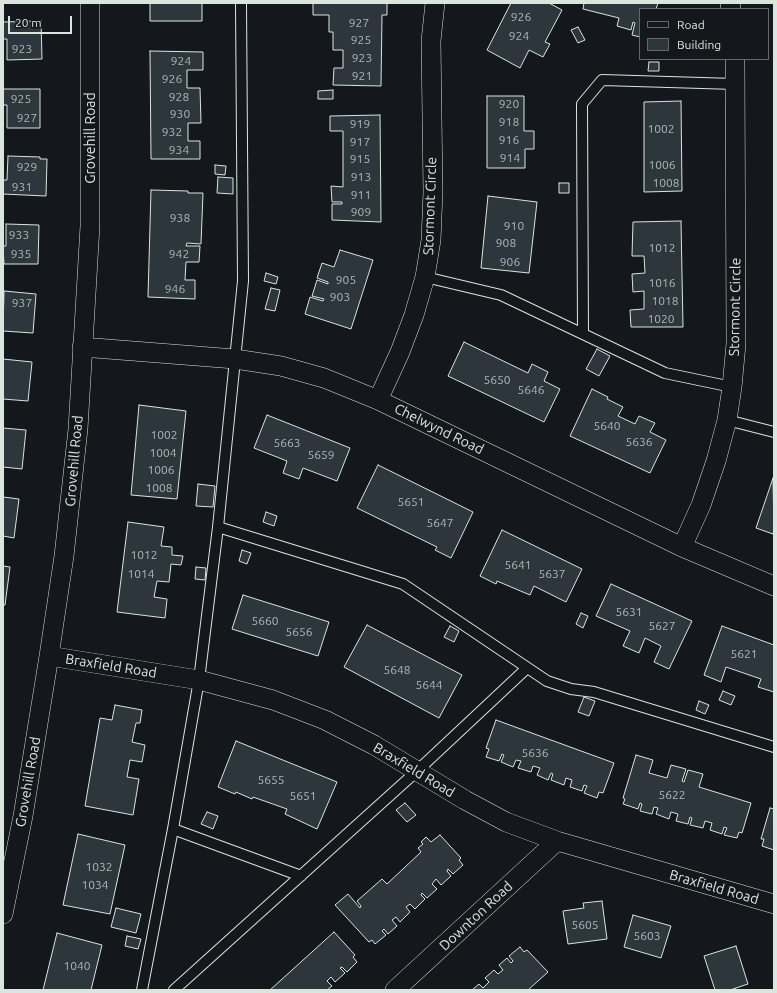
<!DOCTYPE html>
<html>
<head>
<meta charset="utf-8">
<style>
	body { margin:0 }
	#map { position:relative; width:777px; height:993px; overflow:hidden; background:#14181c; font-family:Ubuntu,sans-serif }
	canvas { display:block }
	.frame { position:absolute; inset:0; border:4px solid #d8e6dc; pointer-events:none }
	.legend { position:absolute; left:639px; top:8px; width:130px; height:52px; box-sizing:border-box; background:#14181c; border:1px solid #626a69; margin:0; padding:5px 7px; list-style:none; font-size:12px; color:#d8e6dc }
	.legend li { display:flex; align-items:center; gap:8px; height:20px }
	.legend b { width:20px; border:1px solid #626a69 }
	.scale { position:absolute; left:8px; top:16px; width:64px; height:18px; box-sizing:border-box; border:2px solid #d8e6dc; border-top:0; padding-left:5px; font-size:12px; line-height:14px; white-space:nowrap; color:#d8e6dc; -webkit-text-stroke:3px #14181c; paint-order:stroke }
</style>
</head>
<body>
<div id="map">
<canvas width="777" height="993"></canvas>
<div class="frame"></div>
<ul class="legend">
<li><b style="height:5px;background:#14181c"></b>Road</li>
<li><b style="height:11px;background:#2c363c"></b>Building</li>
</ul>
<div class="scale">20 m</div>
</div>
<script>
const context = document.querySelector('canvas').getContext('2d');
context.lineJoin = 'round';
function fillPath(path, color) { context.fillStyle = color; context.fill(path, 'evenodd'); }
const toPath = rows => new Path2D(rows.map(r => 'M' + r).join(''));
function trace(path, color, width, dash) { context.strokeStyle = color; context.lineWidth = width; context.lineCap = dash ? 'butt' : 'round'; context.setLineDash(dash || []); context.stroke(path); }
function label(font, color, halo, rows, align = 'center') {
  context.font = font + ' Ubuntu,sans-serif'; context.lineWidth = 3; context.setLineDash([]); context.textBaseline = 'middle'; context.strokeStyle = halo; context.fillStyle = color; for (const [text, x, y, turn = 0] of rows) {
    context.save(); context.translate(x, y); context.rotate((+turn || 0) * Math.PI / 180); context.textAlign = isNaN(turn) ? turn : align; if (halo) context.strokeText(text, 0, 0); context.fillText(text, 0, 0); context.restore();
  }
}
const building = toPath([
	[150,3,202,3,202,21,150,21,150,3],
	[313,3,387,3,387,15,382,15,381,86,333,85,334,68,343,68,343,50,333,50,333,32,329,32,329,15,313,15,313,3],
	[511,3,549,3,562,10,545,42,550,44,543,57,529,50,520,68,487,50,511,3],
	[584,3,658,3,656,9,640,9,640,37,632,35,635,23,633,22,631,30,617,26,619,18,583,9,584,3],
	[41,21,42,59,7,60,7,39,3,39,3,22,41,21],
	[578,27,585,40,578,43,571,30,578,27],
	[150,51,203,52,203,70,187,70,187,88,200,88,201,123,188,123,188,141,200,141,200,159,151,159,150,51],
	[649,62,659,62,659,71,648,71,649,62],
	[3,89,40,89,40,128,7,128,7,105,3,105,3,89],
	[333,90,333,99,318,99,318,91,333,90],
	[487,96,524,96,524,131,534,131,534,149,525,149,525,168,487,168,487,96],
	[681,101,682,191,644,192,644,102,681,101],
	[380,115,381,222,332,220,332,204,342,204,342,202,332,202,331,186,343,187,343,131,330,131,330,116,380,115],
	[8,156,40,157,40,159,47,159,46,196,3,194,3,180,7,180,8,156],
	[215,165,226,166,225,175,215,174,215,165],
	[218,177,233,178,233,194,217,193,218,177],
	[559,183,569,183,569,193,559,193,559,183],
	[151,190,188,191,188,193,203,193,201,244,187,243,186,246,200,246,199,262,186,262,185,280,195,280,195,299,148,297,151,190],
	[488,196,537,202,529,273,481,268,488,196],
	[681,221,683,327,631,327,630,310,644,309,644,291,633,292,632,274,645,273,644,256,632,256,633,222,681,221],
	[6,224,39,225,38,264,4,264,3,246,6,246,6,224],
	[340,250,373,260,351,329,305,314,310,297,323,301,324,299,312,296,317,280,328,284,328,282,317,278,322,263,334,267,340,250],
	[266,273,278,277,276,284,264,281,266,273],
	[271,288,280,290,275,311,265,309,271,288],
	[4,291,36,294,33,333,3,331,4,291],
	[464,342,528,373,532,364,548,372,544,381,560,389,544,422,448,376,464,342],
	[597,349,610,356,599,376,586,369,597,349],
	[3,359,32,362,28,401,3,399,3,359],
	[592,389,608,397,607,399,623,407,618,416,635,424,639,416,655,423,650,432,666,440,650,473,570,436,592,389],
	[139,405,186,411,177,499,131,495,139,405],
	[267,415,350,448,337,481,303,468,299,479,283,473,287,461,254,448,267,415],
	[3,428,26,430,22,469,3,467,3,428],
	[378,465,473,512,451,558,435,550,437,547,357,508,378,465],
	[773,478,774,530,773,534,756,528,773,478],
	[198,484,215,486,213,507,196,506,198,484],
	[3,497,19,499,14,538,3,536,3,497],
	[266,512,277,516,274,526,263,522,266,512],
	[128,522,164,527,161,546,172,547,172,555,183,556,181,565,171,564,169,582,157,581,154,597,167,599,165,618,117,612,128,522],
	[502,530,582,569,566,602,534,586,530,595,497,581,496,584,480,576,502,530],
	[242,550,251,553,247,564,239,561,242,550],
	[3,566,10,567,5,605,3,605,3,566],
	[196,567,206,568,205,580,195,579,196,567],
	[611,584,692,621,669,669,654,662,661,646,645,638,639,653,623,646,630,631,596,616,611,584],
	[243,595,329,622,318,656,232,629,243,595],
	[581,613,588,616,583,628,576,624,581,613],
	[367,625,462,675,439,718,344,667,367,625],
	[450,626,459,631,454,642,444,637,450,626],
	[722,626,774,645,774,692,758,687,761,679,726,667,721,682,704,675,722,626],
	[723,691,735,696,731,705,719,700,723,691],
	[584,697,595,701,589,716,578,712,584,697],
	[699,701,709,705,705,714,696,710,699,701],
	[115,705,142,710,140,723,136,723,132,742,145,745,142,762,130,760,127,777,139,779,133,815,85,806,100,718,112,720,115,705],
	[496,720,614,763,603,793,599,792,597,798,584,793,587,786,584,785,582,791,570,787,572,780,566,778,564,785,551,780,553,774,551,773,548,780,537,775,540,768,533,766,531,772,518,768,521,761,516,760,513,767,501,762,504,755,502,754,499,761,486,757,489,749,486,748,496,720],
	[236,741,337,782,317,829,285,814,287,809,253,797,252,799,236,792,235,794,218,787,236,741],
	[636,755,653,760,649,773,667,778,671,765,686,769,682,781,684,782,688,770,703,774,699,787,751,803,742,833,739,832,737,838,724,835,727,828,724,827,722,834,710,830,712,823,705,821,703,828,690,825,692,818,690,817,688,824,676,821,678,814,671,812,669,819,656,814,658,808,654,807,652,814,640,811,642,804,640,803,638,809,623,804,625,799,623,798,636,755],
	[405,803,416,815,407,822,396,810,405,803],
	[770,808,774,809,774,850,762,846,764,839,761,839,770,808],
	[207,812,218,816,213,829,201,824,207,812],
	[78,834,125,845,110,914,63,905,78,834],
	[440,835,461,858,459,860,463,865,453,874,448,869,447,871,451,876,441,885,436,879,432,884,437,889,427,898,422,893,421,895,425,899,415,909,410,904,406,907,410,912,400,922,396,917,392,920,397,926,388,934,384,929,382,931,386,935,375,944,372,940,369,942,335,905,348,894,360,908,361,906,357,901,382,879,387,884,421,852,418,848,423,844,421,842,426,837,431,842,440,835],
	[602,901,607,939,568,944,563,911,584,908,583,903,602,901],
	[116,908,141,914,136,933,111,927,116,908],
	[633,915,671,926,661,958,624,947,633,915],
	[334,932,355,955,353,957,357,962,347,972,342,967,340,968,345,973,335,982,331,977,327,981,332,986,327,990,270,990,334,932],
	[57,933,102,945,91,990,43,990,57,933],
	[127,936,141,939,138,949,125,946,127,936],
	[736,946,748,984,730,990,715,990,704,956,736,946],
	[520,947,524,952,527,950,548,972,528,990,472,990,479,984,483,988,489,982,485,978,494,970,498,974,503,970,499,965,507,958,511,963,513,961,509,956,520,947]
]);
fillPath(building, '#2c363c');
trace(building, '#d8e6dc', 1);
const lane = toPath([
	[425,277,501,295,665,373,732,387],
	[583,334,582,104,602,80,735,84],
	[727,420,774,432],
	[218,527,403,584,547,681,571,689,594,692,774,747],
	[173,829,301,876],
	[142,990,173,829,199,680,218,527,243,281,241,3],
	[174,990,417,771,527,668]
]);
const street = toPath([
	[730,3,731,9],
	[82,347,235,359,281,366,324,378,378,400,682,547,774,586],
	[378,400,400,352,414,315,425,277,431,240,433,192,431,41,435,3],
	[682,547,701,505,716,461,727,420,732,387,736,344,735,59],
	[49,656,199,680,273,700,325,720,374,745,465,800,506,822,557,841,774,904],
	[3,914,23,816,49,656,64,556,78,429,90,226,90,3],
	[395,990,557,841]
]);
trace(lane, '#d8e6dc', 12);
trace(street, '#d8e6dc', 20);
trace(lane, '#14181c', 10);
trace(street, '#14181c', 19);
label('12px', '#adbab4', null, [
	["926",521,17],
	["927",359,23],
	["924",519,36],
	["925",361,40],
	["923",22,49],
	["923",362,58],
	["924",181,61],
	["921",362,76],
	["926",172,79],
	["928",179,97],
	["925",21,99],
	["920",509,104],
	["930",180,114],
	["927",27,118],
	["918",509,122],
	["919",360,124],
	["1002",661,129],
	["932",172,132],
	["916",509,140],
	["917",360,142],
	["934",179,150],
	["914",510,158],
	["915",360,159],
	["1006",662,165],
	["929",27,167],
	["913",361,177],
	["1008",666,183],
	["931",22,187],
	["911",361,195],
	["909",361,212],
	["938",180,218],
	["910",514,226],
	["933",19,235],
	["908",506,243],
	["1012",662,248],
	["935",21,254],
	["942",179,254],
	["906",510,262],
	["905",346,280],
	["1016",662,283],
	["946",175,289],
	["903",340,297],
	["1018",665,301],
	["937",22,303],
	["1020",661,319],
	["5650",497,380],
	["5646",531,390],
	["5640",607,426],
	["1002",164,435],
	["5636",639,442],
	["5663",287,443],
	["1004",163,453],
	["5659",321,455],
	["1006",161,470],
	["1008",159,488],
	["5651",411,502],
	["5647",440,523],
	["1012",144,555],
	["5641",518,565],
	["1014",141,574],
	["5637",552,574],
	["5631",629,612],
	["5660",265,621],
	["5627",662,626],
	["5656",299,632],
	["5621",744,654],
	["5648",397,670],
	["5644",429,685],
	["5636",535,753],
	["5655",271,780],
	["5622",672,795],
	["5651",303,796],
	["1032",99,867],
	["1034",95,885],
	["5605",585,925],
	["5603",647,936],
	["1040",77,966]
]);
label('14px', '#d8e6dc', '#14181c', [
	["Grovehill Road",90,138,-90],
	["Stormont Circle",430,206,-88],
	["Stormont Circle",735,307,-89],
	["Chelwynd Road",439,429,26],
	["Grovehill Road",74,461,-85],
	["Braxfield Road",111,666,9],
	["Braxfield Road",414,770,31],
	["Grovehill Road",28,782,-80],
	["Braxfield Road",714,887,16],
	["Downton Road",476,916,-43]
]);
</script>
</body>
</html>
